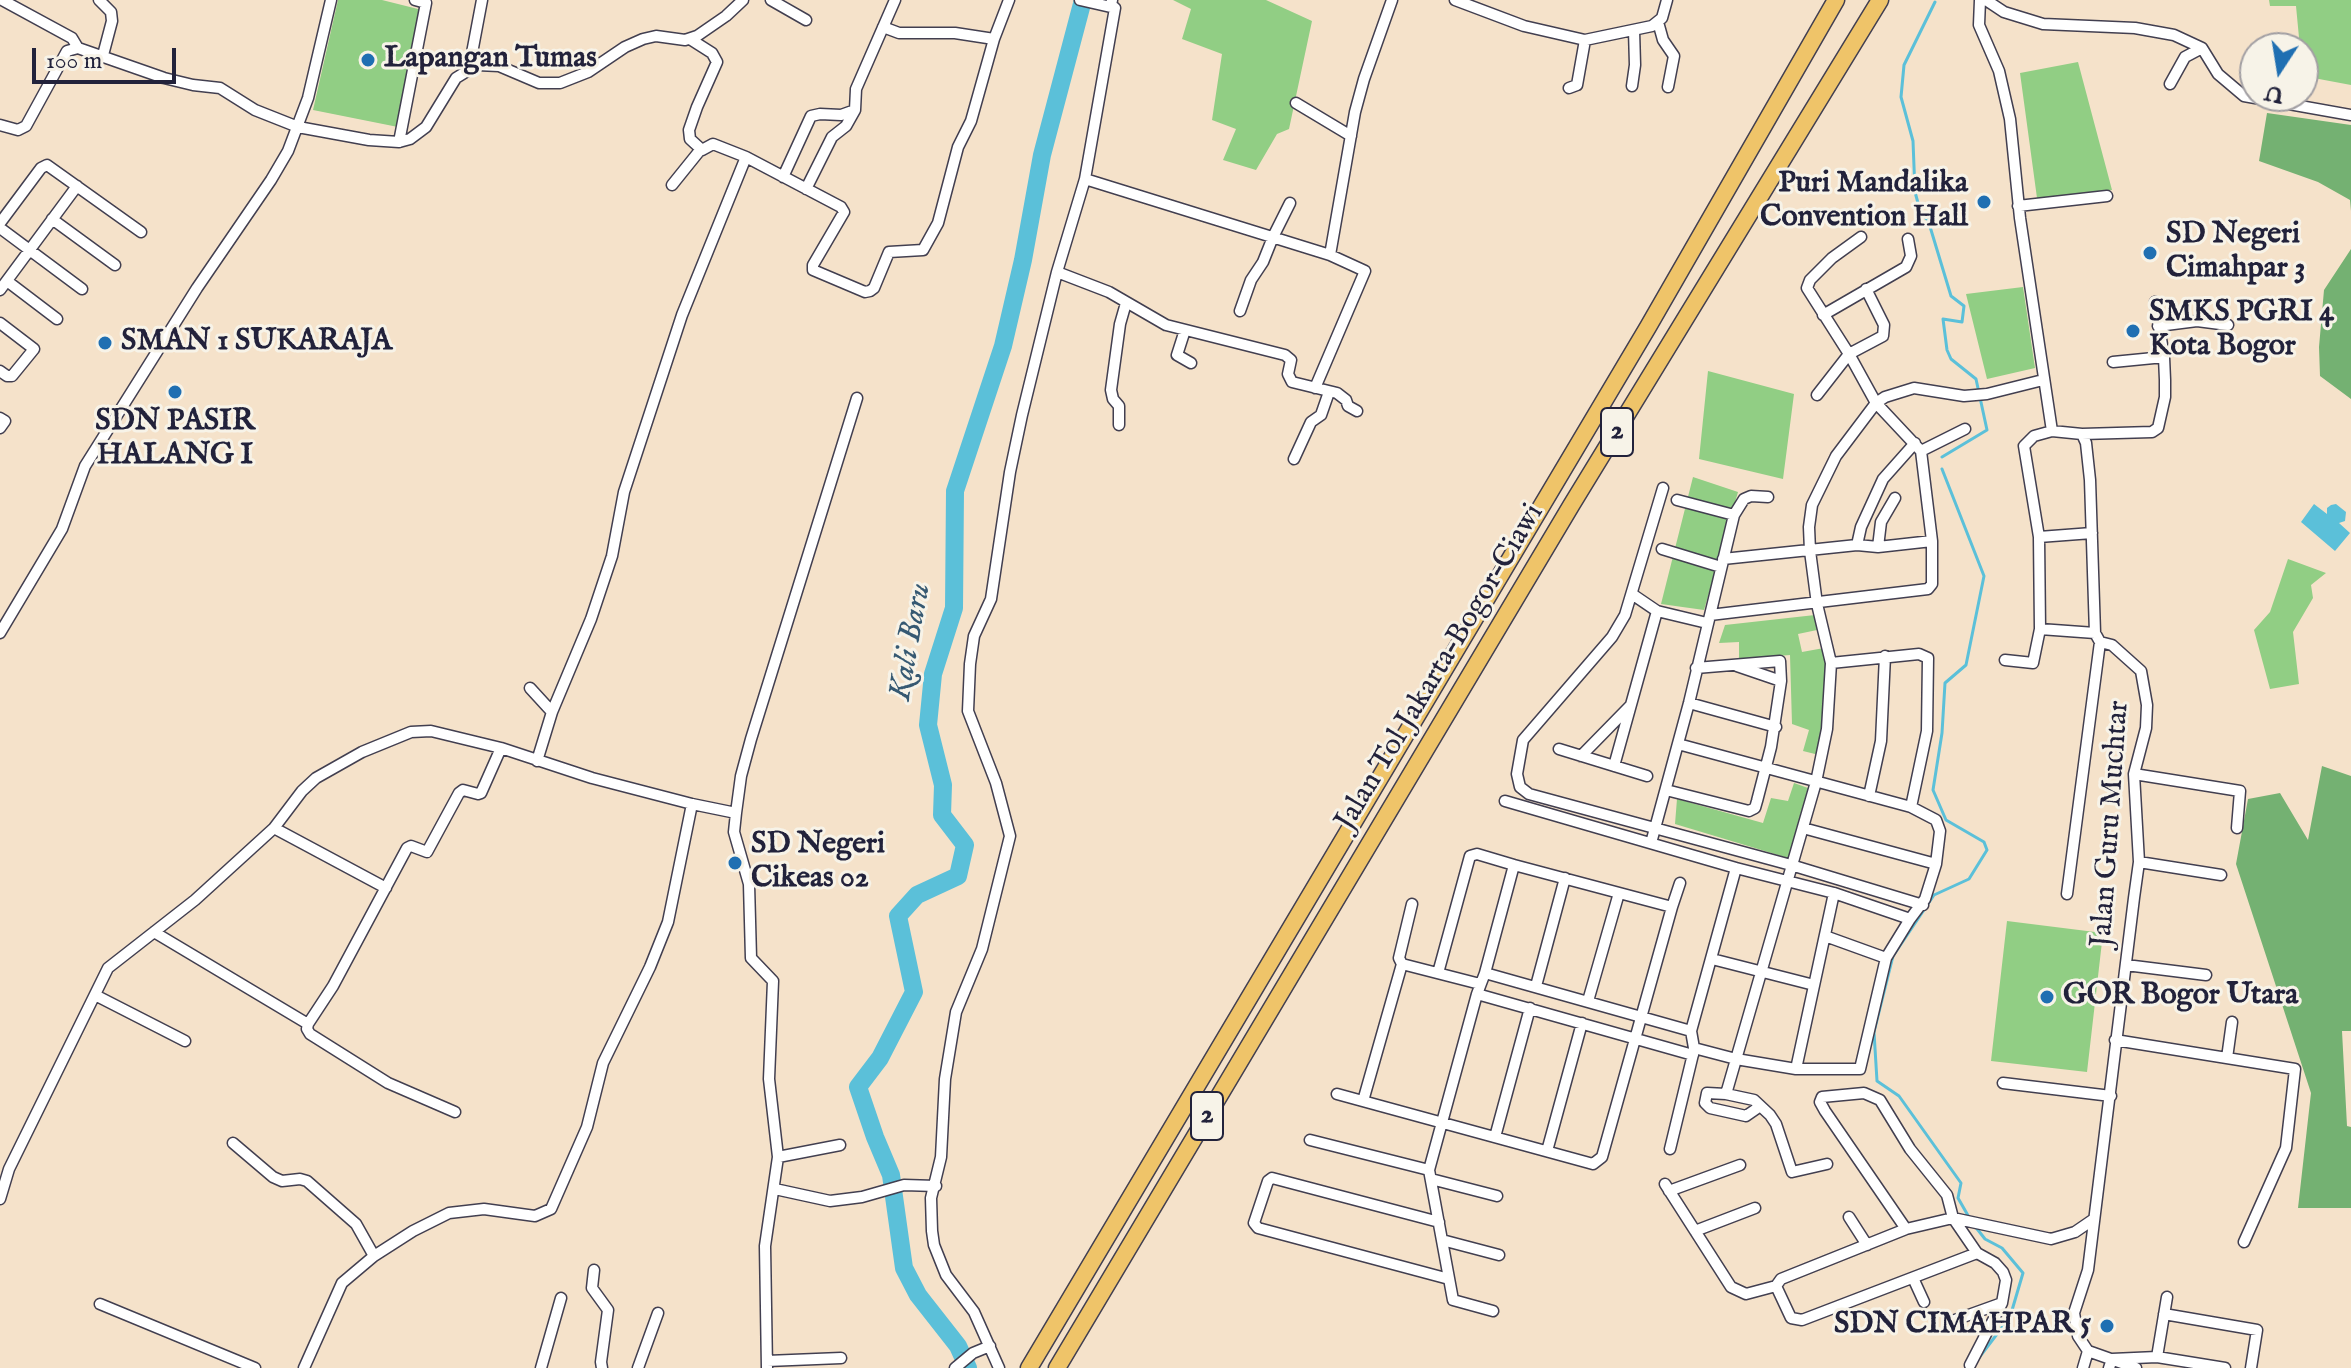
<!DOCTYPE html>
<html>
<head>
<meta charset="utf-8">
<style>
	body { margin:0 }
	#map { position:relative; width:2351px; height:1368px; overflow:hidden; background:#f5e2ca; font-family:"IM FELL English",serif }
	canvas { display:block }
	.north { position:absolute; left:2239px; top:32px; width:80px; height:80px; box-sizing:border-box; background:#f7f3e8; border:2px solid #a29fa3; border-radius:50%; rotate:192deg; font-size:22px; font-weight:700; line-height:32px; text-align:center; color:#22223b }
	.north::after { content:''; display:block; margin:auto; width:28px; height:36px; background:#1f6fb2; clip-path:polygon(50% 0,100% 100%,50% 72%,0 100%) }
	.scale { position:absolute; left:32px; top:48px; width:144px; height:36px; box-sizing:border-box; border:4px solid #22223b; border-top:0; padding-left:10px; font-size:24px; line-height:28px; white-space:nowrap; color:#22223b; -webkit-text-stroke:6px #f7f3e8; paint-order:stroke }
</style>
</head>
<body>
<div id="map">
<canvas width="2351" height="1368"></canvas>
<div class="north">U</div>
<div class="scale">100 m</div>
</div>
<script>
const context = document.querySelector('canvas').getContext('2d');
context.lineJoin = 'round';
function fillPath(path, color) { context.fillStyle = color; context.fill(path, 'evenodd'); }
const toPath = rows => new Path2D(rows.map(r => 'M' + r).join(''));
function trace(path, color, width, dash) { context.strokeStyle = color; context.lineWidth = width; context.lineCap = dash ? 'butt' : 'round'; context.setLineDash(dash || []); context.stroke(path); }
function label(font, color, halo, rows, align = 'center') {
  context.font = font + ' "IM FELL English",serif'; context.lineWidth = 6; context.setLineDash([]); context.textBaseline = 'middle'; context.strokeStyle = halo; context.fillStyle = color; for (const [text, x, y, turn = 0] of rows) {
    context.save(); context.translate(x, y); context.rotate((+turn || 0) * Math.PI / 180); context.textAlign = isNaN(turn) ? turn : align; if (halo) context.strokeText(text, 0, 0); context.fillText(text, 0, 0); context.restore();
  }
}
fillPath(toPath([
	[338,0,382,0,422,10,398,127,313,110],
	[1173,0,1266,0,1312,21,1289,129,1277,134,1256,170,1223,160,1236,129,1212,120,1222,54,1182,39,1191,9],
	[2269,0,2351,0,2351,85,2303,76,2303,48,2300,48,2296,6,2270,6],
	[2078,62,2112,190,2037,198,2020,73],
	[2023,287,2035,368,1987,379,1966,294],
	[1708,371,1794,394,1783,479,1699,459],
	[1693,477,1738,492,1704,610,1661,604],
	[2288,559,2326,573,2311,585,2313,598,2293,632,2299,684,2270,689,2254,630,2270,612],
	[1815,615,1817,630,1798,634,1802,652,1824,648,1828,668,1824,726,1819,755,1803,751,1809,730,1792,724,1790,655,1739,659,1739,642,1719,643,1725,625],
	[1794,783,1808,788,1788,858,1675,824,1677,799,1763,823,1771,798,1788,801],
	[2007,921,2103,933,2087,1072,1991,1061]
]), '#91ce84');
fillPath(toPath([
	[2267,113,2351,125,2351,211,2350,200,2318,182,2259,161],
	[2351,249,2351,399,2320,376,2319,347,2324,290],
	[2322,766,2351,776,2351,1031,2342,1031,2347,1126,2351,1127,2351,1208,2298,1208,2311,1093,2236,864,2248,799,2280,793,2308,840]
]), '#74b172');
fillPath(toPath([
	[2314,504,2327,514,2327,508,2331,505,2336,504,2346,512,2345,521,2339,523,2350,533,2335,551,2301,522]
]), '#5bc0d9');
trace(toPath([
	[1935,2,1904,65,1901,97,1913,141,1915,192,1921,214,1928,220,1951,296,1964,306,1962,322,1943,319,1947,350,1951,359,1976,379,1987,430,1942,457],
	[1942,469,1984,576,1966,665,1945,683,1942,733,1933,790,1946,820,1984,842,1987,850,1969,879,1934,895,1893,956,1874,1032,1877,1081,1899,1096,1961,1183,1958,1198,1970,1219],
	[1974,1225,1985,1239,2002,1248,2023,1273,2010,1317,1978,1359]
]), '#5bc0d9', 3);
trace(toPath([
	[968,1368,958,1346,918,1295,904,1268,891,1175,875,1137,858,1087,880,1058,914,992,898,916,917,895,958,876,965,845,942,815,943,785,928,725,933,674,954,608,955,491,1003,346,1023,260,1042,155,1083,0]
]), '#5bc0d9', 18);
const minor = toPath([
	[2,0,72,38,78,48],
	[99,0,111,12,112,21,103,55],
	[771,0,806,20],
	[1080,0,1115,8],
	[1455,0,1524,26,1585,40,1652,26,1662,18,1667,0],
	[1980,0,1979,25,1999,71,2010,119,2020,218,2052,431],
	[1986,0,2004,12,2043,24,2135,28,2174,35,2202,48,2218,74,2244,96,2351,115],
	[1658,22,1663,40,1674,56,1668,87],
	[883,27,899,33,955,33,994,39],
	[690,39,712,53,717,62,697,107,689,130,690,139,702,150,713,144,746,157],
	[477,65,472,53,482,0],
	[2170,84,2185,57,2202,48],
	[1632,86,1635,65,1634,30],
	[1569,88,1577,85,1585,40],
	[1296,103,1351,136],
	[0,125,18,130,26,126,67,51,78,48,164,78,193,85,220,88,255,110,298,127,369,140,399,142,410,139,426,127,456,78,477,65,499,66,539,83,560,83,588,72,625,47,643,39,656,36,685,40,697,36,726,16,743,0],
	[399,142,426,3,415,0],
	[783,177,811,116,820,114,841,115,855,110],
	[1085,179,1330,255,1365,271,1315,388],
	[672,185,701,149],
	[806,189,832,137,846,126,855,110,856,89,895,0],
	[2018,206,2107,196],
	[52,219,115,265],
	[0,223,41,168,47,165,141,232],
	[0,228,82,289],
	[1330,255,1355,112,1364,79,1392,0],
	[1057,272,1109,292,1166,325,1285,355,1291,360,1288,374,1292,382,1337,393,1346,400,1348,406,1357,411],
	[7,281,57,319],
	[0,290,77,186],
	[1240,311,1251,280,1263,262,1273,237,1290,203],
	[1823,315,1906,267,1911,256,1908,239],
	[0,323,34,349,12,376,7,376,0,371],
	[2158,326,2197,321,2228,325],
	[1185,330,1177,355,1191,363],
	[2113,362,2164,357],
	[1817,395,1849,354,1883,336,1884,325,1866,289],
	[0,418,5,421,0,428],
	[1119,425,1119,406,1113,399,1111,390,1120,324,1126,303],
	[2082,434,2152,432,2158,428,2165,397,2165,380,2164,357,2155,302],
	[1921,451,1965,429],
	[1294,459,1311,422,1321,415,1329,392],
	[1663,488,1625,615,1612,637,1523,740,1517,774,1520,787,1529,794,1791,865,1923,905],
	[1677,500,1734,515],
	[2039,537,2092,533],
	[1857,545,1861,527,1883,479,1915,443],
	[1878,547,1881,522,1895,498],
	[1662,549,1721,567],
	[1723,559,1857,545,1878,547,1932,541],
	[1632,594,1657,611,1707,623],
	[1710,615,1928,589,1932,584,1932,541,1921,451,1876,403,1849,354,1807,288,1810,280,1832,258,1861,237],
	[0,633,62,529,85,466,197,288,271,180,288,151,308,98,331,0],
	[2005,660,2033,663,2040,629],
	[1831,663,1919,654,1928,658,1927,731,1911,807],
	[1737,666,1781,681],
	[530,688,552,712,537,761],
	[1689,703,1776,727],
	[552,712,591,619,612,556,624,492,682,315,746,157,841,207,844,212,813,265,813,270,865,292,870,291,874,288,889,252,923,250,938,223,958,147,971,121,994,39,1009,0],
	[1678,744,1911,807,1936,820,1940,831,1936,864,1925,899,1910,919,1886,958,1860,1069,1796,1069,1736,1059,1694,1048,1691,1031,1736,868,1834,893,1910,919],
	[1559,749,1647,776],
	[1581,756,1630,706],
	[1614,766,1657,611],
	[2134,774,2240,791,2237,828],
	[1666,790,1749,811,1755,808,1757,801,1771,747,1781,681,1780,661,1696,668],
	[1869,796,1881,741,1885,656],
	[1505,801,1736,868],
	[274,828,386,888],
	[1803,828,1936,864],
	[1651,843,1689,703,1734,515,1744,499,1751,496,1768,497],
	[2139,862,2221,875],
	[2067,894,2100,642],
	[1672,907,1680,883],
	[154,932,308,1024,307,1029,310,1034,388,1083,455,1112],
	[1825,936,1886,958],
	[1712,959,1814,985],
	[1402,964,1480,984],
	[2126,965,2206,975],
	[1438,973,1470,856,1477,854,1514,865],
	[1536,986,1565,878],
	[1477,994,1429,1170,1453,1300,1493,1311],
	[95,995,185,1041],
	[1588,1001,1619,893],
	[308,1024,333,986,407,848,411,846,427,852,459,793,463,790,478,794,481,793,501,748],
	[1691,1031,1485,973,1477,994,1693,1055],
	[2115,1040,2295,1069,2286,1148,2244,1242],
	[2227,1058,2232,1022],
	[1796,1069,1834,893],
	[2003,1083,2111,1096],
	[1337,1094,1593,1164,1602,1157,1672,907,1514,865,1485,973],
	[1726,1094,1707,1093,1705,1103,1710,1108,1746,1116,1759,1107],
	[1363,1101,1402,964,1399,958,1412,904],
	[1495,1137,1530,1008],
	[1310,1140,1429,1170],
	[233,1143,273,1177,282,1181,300,1179,307,1181,356,1224,374,1256],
	[1670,1149,1694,1050],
	[1547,1151,1582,1023],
	[778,1157,840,1145],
	[1827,1164,1792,1172,1776,1124,1770,1115,1754,1100,1726,1094,1816,782,1827,729,1831,663,1817,604,1810,551,1809,527,1812,505,1836,456,1876,403,1885,397,1914,388,1964,396,1987,394,2043,380],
	[1431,1179,1497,1196],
	[1665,1184,1731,1287,1746,1294,1776,1286],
	[775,1189,830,1201,862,1197,904,1185,936,1186],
	[1669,1191,1740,1165],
	[0,1199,9,1169,108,968,195,900,274,828,302,791,316,778,362,752,411,732,431,731,501,748,592,778,692,804,736,813],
	[1849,1217,1867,1245],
	[1439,1222,1272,1178,1268,1181,1254,1223,1258,1228,1449,1279],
	[1906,1229,1825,1111,1820,1102,1822,1097,1864,1093,1880,1100,1910,1149,1947,1195,1953,1218,1977,1253,1995,1263,2003,1272,2006,1280,2002,1303,1970,1365],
	[1695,1231,1755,1208],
	[1442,1240,1499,1255],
	[1977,1253,1802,1320,1791,1318,1776,1286,1781,1279,1906,1229,1953,1218,2051,1239,2075,1232,2094,1219],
	[594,1270,592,1288,608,1310,601,1362,602,1368],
	[1913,1278,1924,1302],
	[100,1304,255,1368],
	[2164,1314,2257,1330,2251,1368],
	[1952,1321,2002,1303],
	[2088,1351,2136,1368],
	[2157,1357,2167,1297],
	[767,1361,841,1358],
	[304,1368,342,1283,374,1256,413,1231,449,1213,484,1209,535,1216,551,1209,587,1127,603,1063,650,967,668,922,692,804],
	[541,1368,561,1298],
	[638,1368,658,1313],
	[767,1368,765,1246,778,1157,769,1079,773,981,751,958,749,884,734,832,736,813,741,776,751,739,857,398],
	[955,1368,973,1353,990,1346],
	[999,1368,974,1312,946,1275,934,1245,932,1231,931,1198,941,1157,945,1079,956,1012,982,949,1010,836,996,783,968,711,970,664,974,636,991,599,1010,472,1022,415,1057,272,1085,179,1115,8,1111,5,1112,0],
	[2083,1368,2088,1351,2078,1336,2074,1313,2088,1270,2134,898,2139,862,2134,774,2146,728,2147,705,2141,671,2112,645,2100,642,2095,633,2090,480,2086,443,2082,434,2052,431,2034,436,2024,446,2039,537,2040,629,2095,633],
	[2109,1368,2112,1359,2157,1357,2225,1368]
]);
const highway = toPath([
	[1029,1368,1648,327,1836,0],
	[1057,1368,1572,504,1880,0]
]);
trace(minor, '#423f50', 13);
trace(highway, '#423f50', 19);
trace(minor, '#fff', 10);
trace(highway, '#efc469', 16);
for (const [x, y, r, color] of [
	[368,60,8,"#1f6fb2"],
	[1984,202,8,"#1f6fb2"],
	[2150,253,8,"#1f6fb2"],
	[2133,331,8,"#1f6fb2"],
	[105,343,8,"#1f6fb2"],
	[175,392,8,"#1f6fb2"],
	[735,863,8,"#1f6fb2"],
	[2047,997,8,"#1f6fb2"],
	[2107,1326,8,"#1f6fb2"]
]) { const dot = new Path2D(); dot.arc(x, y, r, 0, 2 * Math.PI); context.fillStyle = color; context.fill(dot); trace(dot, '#f7f3e8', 3); }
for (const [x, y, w] of [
	[1617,432,32],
	[1207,1116,32]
]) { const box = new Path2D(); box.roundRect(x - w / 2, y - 24, w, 48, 6); context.fillStyle = '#f7f3e8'; context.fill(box); trace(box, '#22223b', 2); }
label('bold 28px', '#22223b', null, [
	["2",1617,432],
	["2",1207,1116]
]);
label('bold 30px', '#22223b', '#f7f3e8', [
	["Lapangan Tumas",384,60],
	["Puri Mandalika",1968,185,"right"],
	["Convention Hall",1968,219,"right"],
	["SD Negeri",2166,236],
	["Cimahpar 3",2166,270],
	["SMKS PGRI 4",2149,314],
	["Kota Bogor",2149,348],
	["SMAN 1 SUKARAJA",121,343],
	["SDN PASIR",175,423,"center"],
	["HALANG I",175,457,"center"],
	["SD Negeri",751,846],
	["Cikeas 02",751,880],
	["GOR Bogor Utara",2063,997],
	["SDN CIMAHPAR 5",2091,1326,"right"]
], 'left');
label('30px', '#22223b', '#f7f3e8', [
	["Jalan Tol Jakarta–Bogor–Ciawi",1441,668,-59],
	["Jalan Guru Muchtar",2112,824,-86]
]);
label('italic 32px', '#365972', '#f7f3e8', [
	["Kali Baru",912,642,-80]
]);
</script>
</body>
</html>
